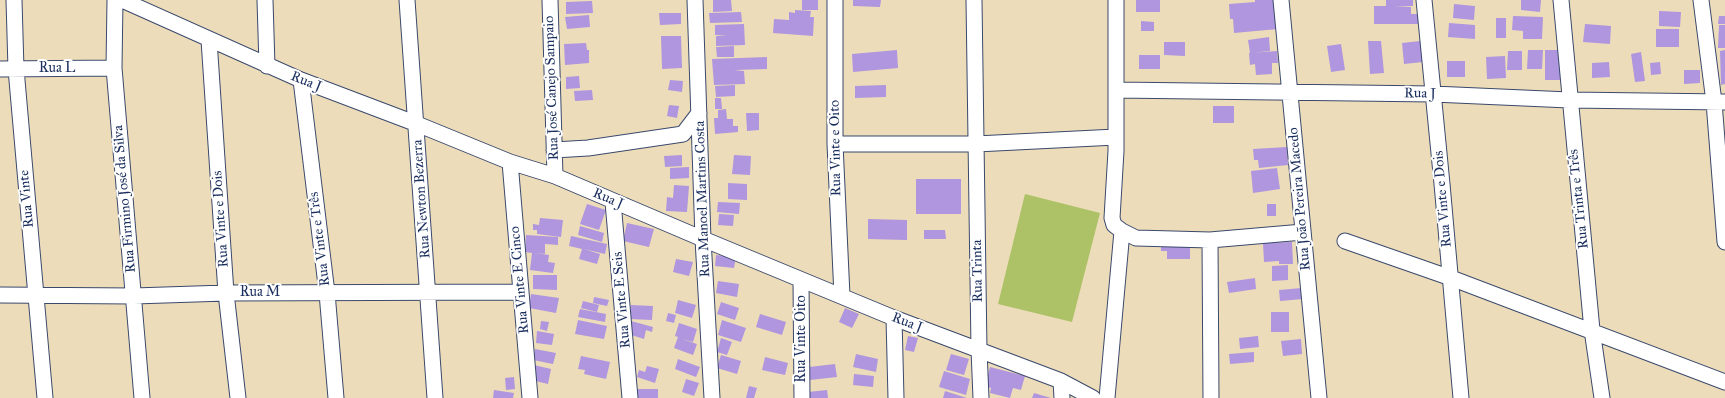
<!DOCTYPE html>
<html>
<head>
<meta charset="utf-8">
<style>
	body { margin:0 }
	canvas { display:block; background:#eddcb9 }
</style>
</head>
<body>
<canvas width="1725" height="398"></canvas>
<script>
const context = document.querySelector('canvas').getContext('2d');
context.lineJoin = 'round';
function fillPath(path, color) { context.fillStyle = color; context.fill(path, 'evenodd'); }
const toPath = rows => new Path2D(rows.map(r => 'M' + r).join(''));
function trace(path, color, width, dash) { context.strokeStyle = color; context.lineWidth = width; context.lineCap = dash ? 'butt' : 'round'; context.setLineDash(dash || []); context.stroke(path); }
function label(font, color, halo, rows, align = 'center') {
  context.font = font + ' "IM FELL Great Primer",serif'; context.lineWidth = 4; context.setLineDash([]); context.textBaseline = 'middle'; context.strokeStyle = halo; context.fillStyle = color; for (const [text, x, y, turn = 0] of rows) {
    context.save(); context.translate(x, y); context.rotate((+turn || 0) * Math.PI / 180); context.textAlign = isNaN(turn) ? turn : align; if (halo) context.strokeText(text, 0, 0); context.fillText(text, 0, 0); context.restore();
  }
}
fillPath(toPath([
	[1025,194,1100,213,1072,322,998,304]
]), '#adc267');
fillPath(toPath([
	[713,0,731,0,732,11,713,12],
	[802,0,818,0,818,10,802,10],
	[853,0,881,0,880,7,853,6],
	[1136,0,1160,0,1160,12,1136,12],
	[1255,0,1277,0,1278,29,1234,33,1233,19,1230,19,1229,4,1255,2],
	[1386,0,1413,0,1413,6,1395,6,1411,7,1411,14,1419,14,1419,24,1374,24,1374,6,1386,6],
	[1521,0,1541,0,1540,12,1521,10],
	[592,1,593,13,566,14,566,2],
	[1454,4,1475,6,1474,20,1453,18],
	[795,10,811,11,810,17,814,17,813,36,773,33,774,19,789,20,789,12,795,13],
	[1659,11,1681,12,1680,27,1659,26],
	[741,12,742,22,710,23,709,13],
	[659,13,681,13,681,24,660,25],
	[589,15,590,27,567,29,565,17],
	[1513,16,1543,17,1542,39,1523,39,1523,31,1512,30],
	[1719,16,1725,16,1725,24,1718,24],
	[1496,18,1506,18,1506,38,1496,38],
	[1141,21,1154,22,1154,31,1141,31],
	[1449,23,1475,25,1475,39,1448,37],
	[744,24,745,45,716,46,716,36,727,35,715,35,715,25],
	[1585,24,1611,26,1610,44,1583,42],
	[1719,25,1725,25,1725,48,1718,48],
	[1656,29,1679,29,1679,47,1656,47],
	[661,36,681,36,682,68,662,69],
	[1269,37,1270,51,1250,53,1248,40],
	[1368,41,1381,41,1384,73,1370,74],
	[1420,41,1423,62,1404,64,1402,43],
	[1164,42,1185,42,1185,56,1164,55],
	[586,43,587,50,589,50,589,63,565,65,564,44],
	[1341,44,1345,70,1331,72,1327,46],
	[734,46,734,57,717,57,716,47],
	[897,50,898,68,853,72,852,54],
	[1528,50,1543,50,1542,69,1527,69],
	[1545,50,1560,50,1560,80,1545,80],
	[1725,50,1725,84,1721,85,1720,51],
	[1277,51,1278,63,1272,63,1272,74,1256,75,1255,64,1250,65,1249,53],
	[1508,51,1522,51,1522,70,1507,70],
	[1641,52,1645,81,1635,82,1631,54],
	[1139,55,1160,55,1160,69,1139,69],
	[1505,56,1506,78,1487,79,1486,57],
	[767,57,767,69,734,70,744,71,745,84,714,85,712,59],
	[1447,61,1465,61,1465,77,1447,77],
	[1609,62,1610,77,1592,78,1592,63],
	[1660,62,1661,74,1651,75,1650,63],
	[1684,70,1700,70,1700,83,1684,84],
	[579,76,580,88,566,89,566,77],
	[670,80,683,81,682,92,668,90],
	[735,85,735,96,716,97,715,86],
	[886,85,886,97,855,98,855,86],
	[592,90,593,100,575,101,574,91],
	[715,98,721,98,722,109,715,109],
	[669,105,679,106,677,118,667,116],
	[1213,106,1234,106,1234,123,1213,123],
	[726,109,727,119,733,119,733,126,738,126,738,132,715,134,714,118,718,118,718,110],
	[746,113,759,113,759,130,747,131],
	[1287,147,1288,165,1259,168,1258,160,1254,160,1253,149],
	[682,155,682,166,665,167,664,156],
	[734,155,751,156,750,175,732,174],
	[689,167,689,178,670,179,670,168],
	[1277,168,1280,189,1253,193,1251,171],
	[916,179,961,179,961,214,916,214],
	[728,183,747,184,747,200,728,199],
	[674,185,689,186,687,212,666,211,667,197,673,198],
	[718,202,740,203,739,214,717,212],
	[587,204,606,210,599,230,580,224],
	[1267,204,1276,204,1276,216,1267,216],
	[719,214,734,215,733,226,718,225],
	[540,218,563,220,561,237,537,234,537,230,533,230,533,224,539,225],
	[868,219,907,220,907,240,868,239],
	[627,223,654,229,649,247,623,241],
	[580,226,604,233,602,242,578,235],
	[924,230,945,230,946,239,924,239],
	[526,235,558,237,558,245,545,244,545,254,534,253,549,255,548,262,555,263,553,273,530,270,532,253,525,252],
	[571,236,607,244,605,254,584,249,600,254,597,264,579,259,582,249,569,246],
	[1292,242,1293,264,1279,264,1279,261,1264,262,1263,243],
	[1161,243,1190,243,1190,259,1167,259,1167,251,1161,251],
	[716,255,736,257,734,268,715,266],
	[676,259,693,262,689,276,673,272],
	[1288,265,1288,280,1272,281,1272,266],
	[533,275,557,275,557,290,533,289],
	[1255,278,1256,289,1229,293,1227,282],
	[718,281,739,284,737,297,716,293],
	[1302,288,1303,299,1280,301,1279,290],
	[531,294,559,298,556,313,529,308],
	[594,297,609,300,607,306,593,303],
	[678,300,696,305,692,318,675,313],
	[583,301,599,305,597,312,581,308],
	[721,302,739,308,735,320,717,314],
	[631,305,653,306,652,320,630,319],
	[845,308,859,314,852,328,839,322],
	[580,309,606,314,605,322,578,317],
	[1271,312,1289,312,1289,332,1271,332],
	[668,313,676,315,674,323,666,321],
	[760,314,786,322,782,335,756,327],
	[578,320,607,326,604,339,575,334],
	[722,320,746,328,741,342,718,335],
	[541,321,549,322,547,331,540,329],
	[631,321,653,327,652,332,646,330,644,339,628,334],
	[679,323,697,329,693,342,682,339,697,344,693,355,674,348,678,337,675,336],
	[537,331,554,334,552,345,536,343],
	[908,336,918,338,914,352,905,350],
	[1258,336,1259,347,1240,349,1239,338],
	[721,338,732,342,727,355,717,352],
	[1301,339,1302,354,1283,356,1281,341],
	[535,349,556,353,553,364,533,360],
	[1254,352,1254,362,1230,364,1229,354],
	[856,354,878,359,876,372,853,367],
	[951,354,969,359,964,375,946,370],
	[721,355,741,361,737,374,717,368],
	[581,356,610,362,606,379,584,374,585,370,578,369],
	[765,357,788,363,785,375,762,370],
	[678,359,700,367,696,377,675,369],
	[835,364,837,377,810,380,809,367],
	[534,365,551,369,548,384,531,380],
	[647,366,659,369,655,383,637,377,639,370,645,372],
	[990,367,1025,376,1021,390,1013,388,1010,398,990,393,991,388,985,386],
	[944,371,970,379,966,395,939,387],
	[854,374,874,376,873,387,853,385],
	[514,377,515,389,506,390,505,378],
	[686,379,699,383,694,396,682,392],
	[749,386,757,388,754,398,746,398],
	[637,389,658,389,658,398,637,398],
	[494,390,514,393,513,398,493,398],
	[827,390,828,398,809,398,808,392],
	[945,391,967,398,943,398],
	[1034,393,1051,398,1032,398]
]), '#af96df');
const minor = toPath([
	[14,0,16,69,45,398],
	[115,0,114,68,142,398],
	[122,0,301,80,417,124,510,162,555,176,703,239,894,318,1061,381,1093,398],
	[265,0,267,66],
	[407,0,435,398],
	[550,0,555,176],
	[695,0,703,239,712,398],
	[835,0,835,144,842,296],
	[974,0,979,350,981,398],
	[1116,0,1116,151,1112,218,1114,225,1122,231,1136,238,1210,240,1303,232],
	[1281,0,1319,398],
	[1424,0,1442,184,1461,398],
	[1561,0,1592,330,1602,398],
	[1701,0,1714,102,1725,242],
	[209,40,226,293,238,398],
	[0,69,114,68],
	[301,80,327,293,336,398],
	[1116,90,1433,94,1569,100,1725,102],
	[835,144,976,144,1116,137],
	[554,150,588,148,683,134,699,113],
	[510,162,530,398],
	[613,202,630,398],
	[1210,240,1211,398],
	[1345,241,1451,278,1725,382],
	[801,280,802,398],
	[0,295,134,296,226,293,520,292],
	[894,318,896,398],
	[1061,381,1062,398],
	[1107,398,1122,231]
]);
trace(minor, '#3a496c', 17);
trace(minor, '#fff', 15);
label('14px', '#1b2f5e', '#fff', [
	["Rua L",57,69],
	["Rua J",306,82,22],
	["Rua José Canejo Sampaio",552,88,-92],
	["Rua J",1420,94,1],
	["Rua Vinte e Oito",836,148,-91],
	["Rua Vinte",27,199,-95],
	["Rua Firmino José da Silva",125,199,-95],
	["Rua Newton Bezerra",422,199,-94],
	["Rua J",608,199,23],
	["Rua Manoel Martins Costa",703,199,-92],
	["Rua João Pereira Macedo",1300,199,-95],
	["Rua Vinte e Dois",1443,199,-95],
	["Rua Trinta e Três",1579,199,-96],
	["Rua Vinte e Dois",221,219,-94],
	["Rua Vinte e Três",320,239,-97],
	["Rua Trinta",978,271,-91],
	["Rua Vinte E Cinco",520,280,-95],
	["Rua M",260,293],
	["Rua Vinte E Seis",622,300,-95],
	["Rua J",907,323,21],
	["Rua Vinte Oito",802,339,-90]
]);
</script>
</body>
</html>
